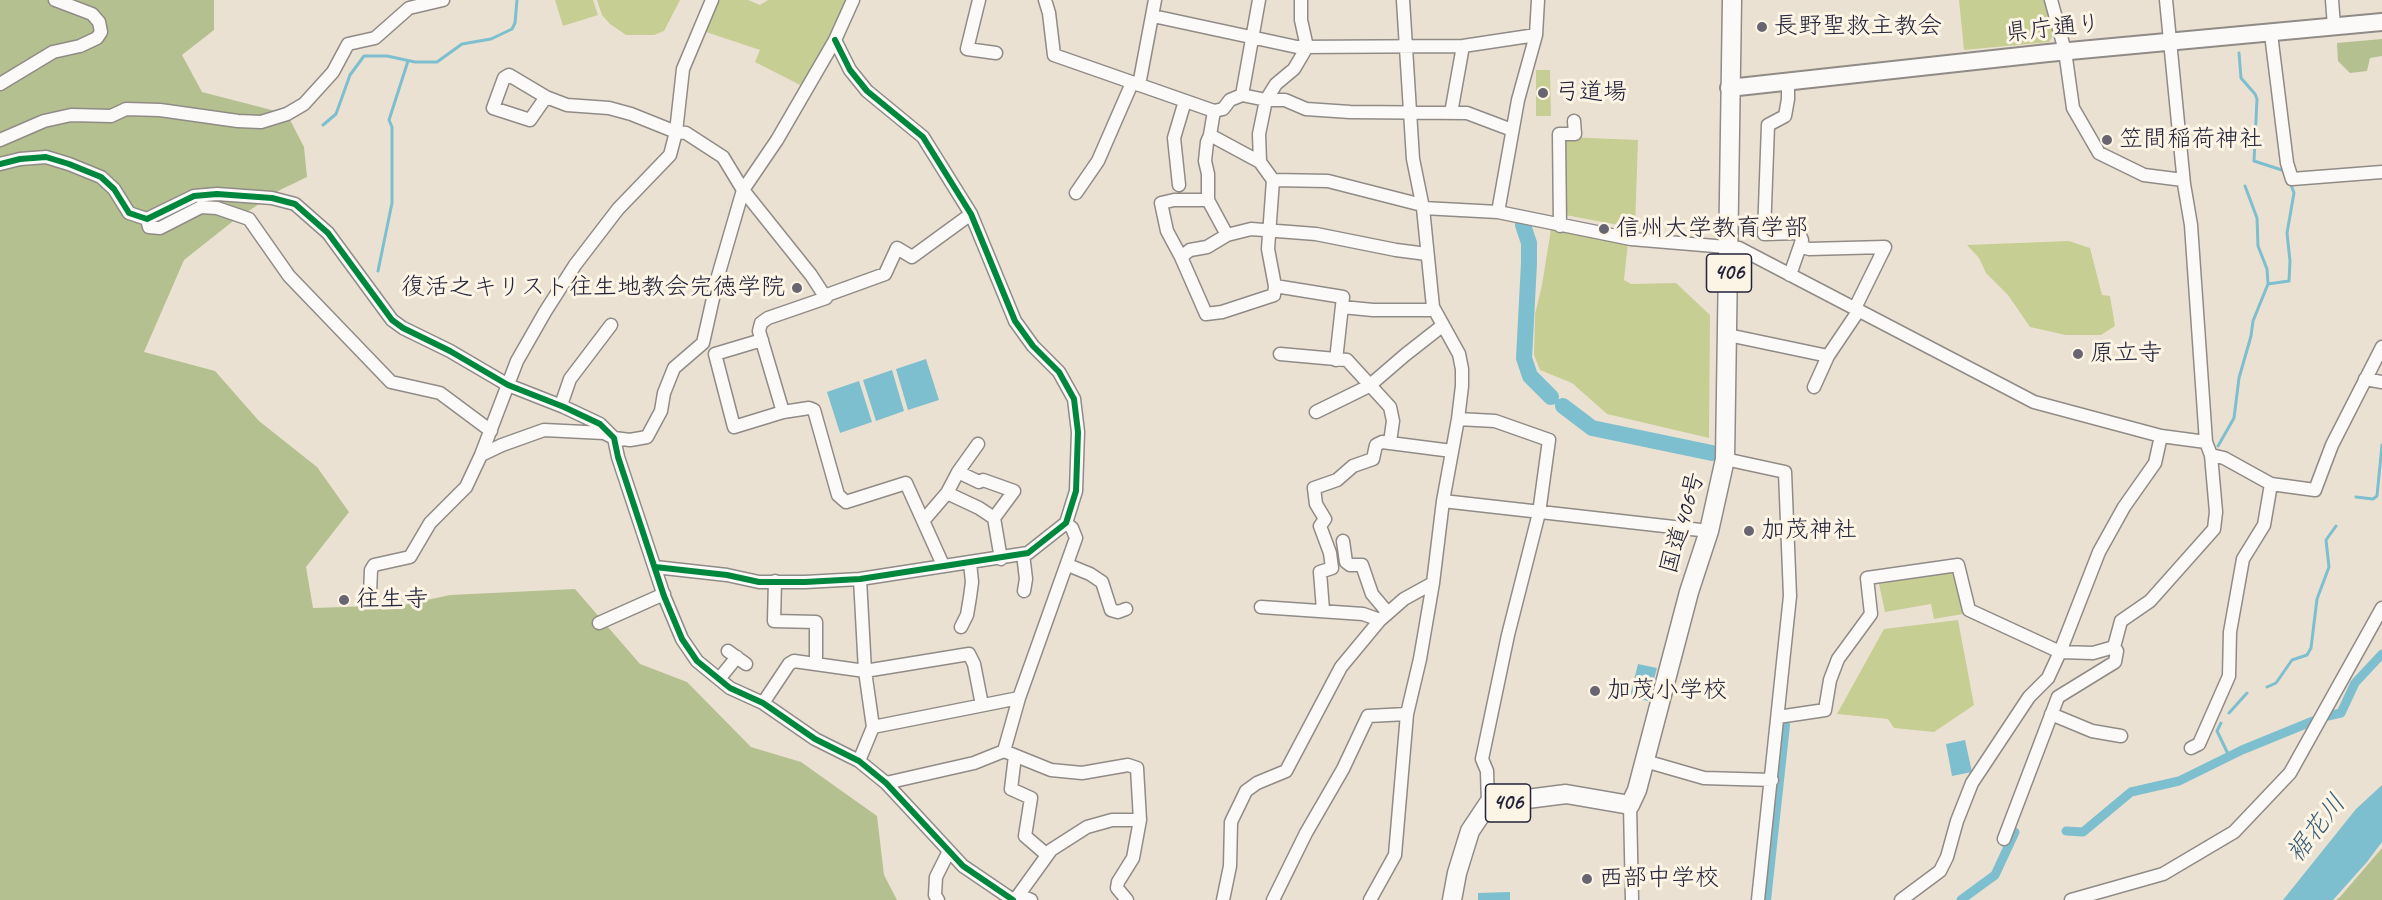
<!DOCTYPE html>
<html>
<head>
<meta charset="utf-8">
<style>
	body { margin:0 }
	canvas { display:block; background:#eae1d2 }
</style>
</head>
<body>
<canvas width="2382" height="900"></canvas>
<script>
const context = document.querySelector('canvas').getContext('2d');
context.lineJoin = 'round';
function fillPath(path, color) { context.fillStyle = color; context.fill(path, 'evenodd'); }
const toPath = rows => new Path2D(rows.map(r => 'M' + r).join(''));
function trace(path, color, width, dash) { context.strokeStyle = color; context.lineWidth = width; context.lineCap = dash ? 'butt' : 'round'; context.setLineDash(dash || []); context.stroke(path); }
function label(font, color, halo, rows, align = 'center') {
  context.font = font + ' Caveat,"Klee One",sans-serif'; context.lineWidth = 6; context.setLineDash([]); context.textBaseline = 'middle'; context.strokeStyle = halo; context.fillStyle = color; for (const [text, x, y, turn = 0] of rows) {
    context.save(); context.translate(x, y); context.rotate((+turn || 0) * Math.PI / 180); context.textAlign = isNaN(turn) ? turn : align; if (halo) context.strokeText(text, 0, 0); context.fillText(text, 0, 0); context.restore();
  }
}
fillPath(toPath([
	[555,0,593,0,598,15,563,26],
	[597,0,680,0,664,31,654,35,626,35,610,24,602,15],
	[713,0,748,0,760,5,768,0,848,0,804,87,755,62,760,50,703,31],
	[1959,0,2046,0,2054,34,2049,42,1964,50],
	[1536,70,1550,70,1551,116,1536,116],
	[1566,137,1638,140,1635,228,1565,215],
	[1551,229,1628,242,1624,280,1631,284,1676,283,1710,315,1709,438,1607,414,1572,383,1540,370,1534,355,1535,314,1542,285],
	[2069,241,2090,248,2102,295,2110,296,2115,326,2101,335,2066,335,2030,327,2008,295,1986,273,1979,258,1967,245],
	[1956,571,1963,614,1934,619,1931,604,1885,612,1879,584],
	[1958,620,1974,705,1934,732,1894,728,1888,719,1837,714,1884,629]
]), '#c7ce94');
fillPath(toPath([
	[0,0,214,0,214,30,182,55,202,92,287,114,304,147,307,177,280,190,232,222,184,260,144,352,215,371,259,421,317,467,349,512,306,567,313,608,404,605,450,595,575,589,640,664,687,682,751,747,801,762,877,816,884,875,897,900,0,900],
	[2382,39,2382,56,2370,58,2367,71,2350,73,2338,61,2337,43],
	[2382,848,2382,900,2336,900,2340,897]
]), '#b4c08f');
fillPath(toPath([
	[926,359,939,400,908,410,896,369],
	[892,370,904,411,876,421,863,380],
	[859,381,872,422,840,433,827,392],
	[1638,664,1657,668,1648,701,1630,696],
	[1965,740,1972,772,1952,776,1946,744],
	[2382,785,2382,842,2367,862,2333,900,2283,900,2356,809],
	[1510,892,1510,900,1478,900,1478,893]
]), '#7ebfcf');
trace(toPath([
	[2239,53,2241,78,2255,94,2257,99,2254,161,2285,171],
	[323,125,336,114,350,75,364,56,387,56,415,62,437,62,462,44,491,39,512,29,515,23,517,0],
	[378,271,392,203,392,127,389,120,408,61],
	[2268,284,2289,281,2290,261,2287,233,2294,193,2290,182],
	[2218,446,2234,418,2239,378,2251,336,2253,321,2268,284,2267,269,2258,246,2257,218,2245,186],
	[2356,497,2373,499,2377,496,2382,445],
	[2267,687,2276,683,2292,660,2307,655,2311,648,2317,599,2329,567,2326,540,2336,526],
	[2229,713,2247,693],
	[2221,723,2217,731,2229,756]
]), '#7ebfcf', 3);
trace(toPath([
	[2328,716,2341,713,2355,683,2382,654],
	[2066,831,2083,832,2131,792,2179,781,2242,750,2313,721],
	[1961,900,1995,875,2015,832]
]), '#7ebfcf', 9);
trace(toPath([
	[1523,225,1529,243,1529,263,1524,358,1530,376,1551,397],
	[1563,406,1592,428,1712,453],
	[1763,900,1782,725]
]), '#7ebfcf', 16);
const minor = toPath([
	[979,0,967,49,996,53],
	[1045,0,1049,13,1054,55,1214,111,1223,109,1230,100,1242,95,1266,100,1285,100,1306,109,1350,112,1467,113,1512,130],
	[1301,0,1301,20,1307,47,1294,69,1276,84,1266,100,1259,134,1260,162,1273,180,1328,181,1422,205],
	[1538,0,1536,35,1518,100,1498,212,1631,239,1739,248,2034,402,2161,436,2206,442],
	[2051,0,2065,51,2073,108,2099,153,2144,175,2183,180],
	[2166,0,2184,184,2191,225,2206,442,2211,455,2224,458,2271,484,2315,490,2332,445,2382,347],
	[2332,0,2334,26],
	[1153,16,1297,47,1463,46,1536,35],
	[2271,34,2287,163,2292,179,2382,172],
	[1788,81,1788,99,1785,116,1768,125,1764,234,1799,233,1802,240,1800,246],
	[0,84,53,52,80,46,97,38,101,32,99,22,92,14,55,0],
	[1139,85,1155,0],
	[1242,95,1259,0],
	[546,97,530,120,493,108,504,78,509,75,546,97,567,105,609,108,631,114,676,132,686,133,723,157,743,190,811,275,826,298],
	[1214,111,1210,135,1260,162],
	[1451,113,1463,46],
	[0,140,44,121,71,115,111,116,126,109,160,110,238,121,261,122,287,114,304,104,333,72,348,44,375,38,409,8,443,0],
	[0,164,20,159,46,157,69,164,101,177,114,189,129,213,147,219,194,196,217,194,272,198,295,204,328,233,392,320,403,328,450,351,508,385,564,407,600,424,614,438,618,457,664,596,682,639,697,661,730,688,763,703,815,739,859,761,886,783,963,866,1013,900],
	[1179,185,1174,138,1185,101],
	[1076,193,1098,161,1132,83],
	[1208,200,1208,174,1205,161,1207,142,1210,135],
	[1423,208,1498,212],
	[147,219,149,227,160,228,201,207,217,208,249,219,289,276,391,382,440,393,491,431],
	[1560,226,1559,134,1575,134,1574,121],
	[1227,235,1208,200,1174,200,1161,203,1167,231,1181,257,1206,314,1222,312,1274,295,1275,286,1268,249,1273,180],
	[1181,257,1190,250,1207,247,1227,235,1251,229,1316,234,1396,250,1427,254],
	[1790,275,1800,246,1809,249,1885,247,1855,308],
	[1275,286,1343,297,1336,360],
	[1342,307,1373,310,1434,310],
	[1728,335,1828,356],
	[762,340,715,354,734,427,783,412],
	[1280,354,1347,360,1390,407,1393,421,1390,442],
	[2365,379,2382,382],
	[1814,387,1828,356,1859,310],
	[561,405,570,379,611,325],
	[1316,412,1369,386,1405,355,1442,326],
	[1458,419,1495,421,1549,440,1539,513,1508,635,1482,759,1487,771,1488,804],
	[481,455,502,445,544,430,604,433,614,438,630,440,647,437,661,411,664,393,674,368,703,343,718,276,743,190,777,140,835,40,853,0],
	[1725,459,1785,472,1790,596,1758,900],
	[958,472,979,482,983,480,1014,491,994,518],
	[947,493,958,472,978,444],
	[1443,501,1709,531],
	[923,521,947,493,979,508,994,518,1001,559],
	[1343,541,1346,562,1350,565,1362,565,1372,594,1388,613],
	[1023,554,1026,579,1024,591],
	[943,565,906,483,846,502,838,495,814,410,809,408,783,412,759,331,761,323,768,318,826,298,827,295,885,274,897,248,912,257,971,214],
	[1068,565,1090,574,1102,582,1111,610,1118,612,1126,609],
	[655,567,727,575,759,582,805,582,860,579,1028,553,1066,523,1076,491,1078,432,1074,399,1059,372,1033,346,1015,321,971,214,923,137,867,91,850,70,835,40],
	[775,581,774,621,816,622,816,664],
	[370,594,371,570,374,565,410,557,430,523,466,487,481,455,517,361,545,312,575,265,618,209,670,155,676,132,683,69,712,0],
	[1261,607,1363,614,1380,620],
	[1323,610,1320,572,1332,568,1330,553,1320,526,1325,519,1316,504,1314,488,1337,480,1353,466,1373,459,1376,445,1382,442,1452,451],
	[599,623,664,594],
	[961,627,967,615,970,597,972,582,970,563],
	[728,651,746,664],
	[719,679,737,657],
	[763,703,789,664,794,661,865,671,969,654,974,664,982,705],
	[2051,714,2092,731,2121,736],
	[1778,717,1825,710,1830,680,1838,659,1871,614,1867,578,1958,565,1969,610,2060,652,2093,653,2114,647,2121,621,2150,601,2214,529,2216,512,2211,455],
	[873,727,1019,698],
	[2191,748,2199,744,2229,676,2230,632,2243,559,2264,525,2271,484],
	[1004,751,1019,698,1076,538,1072,528,1066,523],
	[1015,756,1011,789,1031,798,1025,836,1047,855],
	[859,761,873,727,865,671,860,579],
	[1645,761,1704,778,1772,780],
	[886,783,974,763,1004,751,1051,770,1082,773,1128,765,1137,768,1140,820,1112,820,1087,827,1051,850,1015,900],
	[1630,805,1632,900],
	[2004,839,2058,697,2115,662,2117,651,2114,647],
	[1019,895,1031,900],
	[938,900,935,895,936,877,949,851],
	[1127,900,1117,888,1118,882,1133,858,1140,820],
	[1223,900,1230,866,1231,822,1246,791,1257,783,1286,771,1341,667,1380,620,1404,599,1433,583],
	[1273,900,1306,833,1343,769,1368,716,1407,714],
	[1370,900,1395,855,1407,714,1420,659,1433,583,1443,501,1458,419,1462,386,1462,369,1459,354,1433,307,1423,208,1413,159,1403,0],
	[1901,900,1940,871,1947,857,1957,821,1972,783,2029,697,2048,678,2060,652,2099,552,2124,507,2155,463,2161,436],
	[2071,900,2163,874,2234,832,2290,773,2382,608]
]);
const major = toPath([
	[1729,88,2048,53,2382,22]
]);
const highway = toPath([
	[1452,900,1457,873,1470,831,1488,804,1566,794,1630,805,1637,790,1689,592,1709,531,1725,459,1732,0]
]);
trace(minor, '#908b87', 15);
trace(major, '#908b87', 20);
trace(highway, '#908b87', 21);
trace(minor, '#fcfaf8', 12);
trace(major, '#fcfaf8', 16);
trace(highway, '#fcfaf8', 18);
trace(toPath([
	[0,164,20,159,46,157,69,164,101,177,114,189,129,213,147,219,194,196,217,194,272,198,295,204,328,233,392,320,403,328,450,351,508,385,564,407,600,424,614,438,618,457,664,596,682,639,697,661,730,688,763,703,815,739,859,761,886,783,963,866,1013,900],
	[655,567,727,575,759,582,805,582,860,579,1028,553,1066,523,1076,491,1078,432,1074,399,1059,372,1033,346,1015,321,971,214,923,137,867,91,850,70,835,40]
]), '#00873e', 6);
for (const [x, y, r, color] of [
	[1762,27,6,"#686570"],
	[1543,93,6,"#686570"],
	[2107,140,6,"#686570"],
	[1604,229,6,"#686570"],
	[797,288,6,"#686570"],
	[2078,354,6,"#686570"],
	[1749,531,6,"#686570"],
	[344,600,6,"#686570"],
	[1595,691,6,"#686570"],
	[1587,879,6,"#686570"]
]) { const dot = new Path2D(); dot.arc(x, y, r, 0, 2 * Math.PI); context.fillStyle = color; context.fill(dot); trace(dot, '#fcf5e5', 2); }
for (const [x, y, w] of [
	[1729,273,45],
	[1508,803,45]
]) { const box = new Path2D(); box.roundRect(x - w / 2, y - 19, w, 38, 4.5); context.fillStyle = '#fcf5e5'; context.fill(box); trace(box, '#22223b', 1.5); }
label('bold 22px', '#22223b', null, [
	["406",1729,273],
	["406",1508,803]
]);
label('24px', '#22223b', '#fcf5e5', [
	["長野聖救主教会",1774,27],
	["弓道場",1555,93],
	["笠間稲荷神社",2119,140],
	["信州大学教育学部",1616,229],
	["復活之キリスト往生地教会完徳学院",785,288,"right"],
	["原立寺",2090,354],
	["加茂神社",1761,531],
	["往生寺",356,600],
	["加茂小学校",1607,691],
	["西部中学校",1599,879]
], 'left');
label('24px', '#22223b', '#fcf5e5', [
	["県庁通り",2053,29,-6],
	["国道406号",1683,523,-74]
]);
label('italic 26px', '#345b76', '#fcf5e5', [
	["裾花川",2317,829,-52]
]);
</script>
</body>
</html>
